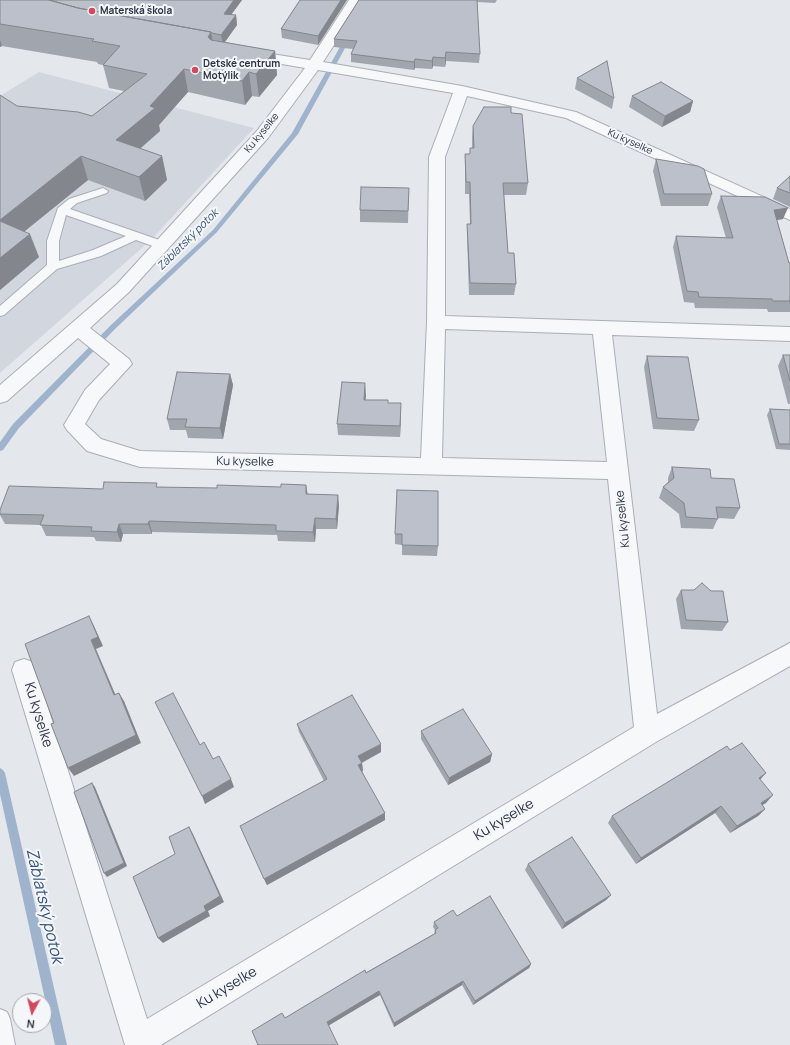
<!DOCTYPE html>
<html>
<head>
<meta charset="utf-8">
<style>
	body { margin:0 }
	#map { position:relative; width:790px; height:1045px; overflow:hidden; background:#e4e7ec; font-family:Manrope,sans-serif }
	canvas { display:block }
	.north { position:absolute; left:12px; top:993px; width:40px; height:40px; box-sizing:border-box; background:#f4f6f9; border:1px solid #a4a8b1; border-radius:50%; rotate:187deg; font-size:11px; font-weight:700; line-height:16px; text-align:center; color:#2b3445 }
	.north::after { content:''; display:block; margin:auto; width:14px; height:18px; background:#d1495b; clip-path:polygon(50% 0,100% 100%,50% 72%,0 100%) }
</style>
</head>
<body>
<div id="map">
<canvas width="790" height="1045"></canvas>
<div class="north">N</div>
</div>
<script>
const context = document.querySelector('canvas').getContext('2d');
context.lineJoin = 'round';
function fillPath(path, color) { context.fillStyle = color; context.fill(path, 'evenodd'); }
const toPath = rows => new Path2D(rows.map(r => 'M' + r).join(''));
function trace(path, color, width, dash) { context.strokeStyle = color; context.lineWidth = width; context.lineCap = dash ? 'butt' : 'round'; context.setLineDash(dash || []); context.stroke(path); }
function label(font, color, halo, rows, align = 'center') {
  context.font = font + ' Manrope,sans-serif'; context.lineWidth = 4; context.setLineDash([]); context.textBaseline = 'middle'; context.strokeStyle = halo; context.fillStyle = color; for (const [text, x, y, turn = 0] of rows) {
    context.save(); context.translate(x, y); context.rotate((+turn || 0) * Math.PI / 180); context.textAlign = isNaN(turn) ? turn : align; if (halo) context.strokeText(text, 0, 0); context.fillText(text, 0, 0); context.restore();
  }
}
fillPath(toPath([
	[39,72,254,128,152,239,0,373,0,96]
]), '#d2d6de');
fillPath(toPath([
	[345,38,350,39,298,134,217,232,115,329,19,428,3,450,0,451,0,442,13,424,111,325,213,230,292,133,345,38],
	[0,768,3,770,5,773,67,1045,55,1045,0,794,0,768]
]), '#9fb4cc');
const lane = toPath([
	[103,188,108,191,107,193,77,203,70,209,165,242,167,245,165,248,161,249,136,240,101,256,57,269,4,315,0,316,0,306,47,265,47,241,58,208,69,199,103,188],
	[66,215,126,236,93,250,59,261,59,241,66,215],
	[0,1009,7,1012,10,1019,15,1045,0,1045,0,1009]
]);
const street = toPath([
	[349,0,363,0,323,62,462,86,576,112,790,209,790,220,566,118,467,96,445,157,445,316,790,327,790,341,612,335,657,714,790,643,790,666,656,742,161,1045,125,1045,12,670,15,662,24,659,33,662,36,670,147,1019,634,727,608,479,140,467,87,451,67,430,64,425,85,390,110,364,78,338,7,401,0,403,0,385,117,284,256,132,305,68,241,57,239,54,241,51,246,50,310,60,349,0],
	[318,70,453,93,429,157,427,322,421,458,140,451,101,439,85,424,99,400,132,364,129,359,90,328,129,292,268,138,318,70],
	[445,329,593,334,607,462,442,458,445,329]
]);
trace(lane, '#a9aeb7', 2);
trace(street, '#a9aeb7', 2);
fillPath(lane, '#f7f8fa');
fillPath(street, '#f7f8fa');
fillPath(toPath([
	[0,0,242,0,231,15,236,15,237,25,224,42,275,51,277,75,259,97,252,96,245,105,188,92,159,125,160,131,140,149,162,156,167,180,145,201,88,180,24,231,39,257,0,290,0,95,17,106,92,116,124,91,109,88,103,65,98,64,97,62,2,46,0,47],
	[300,0,347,0,318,45,282,38,281,29],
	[359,0,497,0,495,3,477,2,480,54,479,63,446,61,445,67,433,66,432,69,415,68,414,70,351,62,351,54,353,49,334,47,334,39],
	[577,78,614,98,612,109,575,89],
	[632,96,693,101,690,112,662,127,629,107],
	[511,113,528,183,526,195,504,195,508,253,516,284,514,295,469,295,467,236,467,224,470,224,469,194,465,194,465,154,470,154,470,148,472,148,472,137,473,126],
	[656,159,712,194,708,206,661,206,653,171],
	[790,176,790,207,773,199,777,188],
	[409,188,408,223,360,222,360,210],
	[721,196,783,219,777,220,789,263,790,263,790,313,790,312,768,312,767,309,695,308,694,303,684,302,673,247,676,236,726,238,717,207],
	[783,355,790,355,790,404,788,404,778,366],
	[647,356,699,420,694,431,653,429,644,367],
	[230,374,233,385,223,439,188,438,186,430,170,430,167,419],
	[366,395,365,400,388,403,401,415,400,437,338,435,337,424],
	[770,409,790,410,790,450,776,449,767,415],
	[672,467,711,478,740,508,734,519,718,518,713,529,681,528,679,514,659,498,663,487,668,482,668,478],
	[158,487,307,494,339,505,337,529,316,529,315,542,278,541,277,535,152,532,152,534,123,534,121,542,96,541,94,537,46,536,41,525,5,524,0,515,0,510,103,489],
	[397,490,438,546,437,556,402,555,402,545,395,544,395,534],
	[681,590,728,622,722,631,681,629,676,599],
	[297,724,381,752,362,763,363,771,362,771,385,820,267,885,240,826,324,781,299,732],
	[421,731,492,754,490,762,448,785,421,739],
	[730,750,760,780,766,803,762,805,765,809,758,816,730,833,715,813,636,864,608,823,612,816],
	[528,864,611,895,606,900,562,929,525,870],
	[457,916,531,964,529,968,473,1005,462,985,394,1027,380,995,258,1045,285,1017,285,1018,434,934,435,930,433,927,434,922]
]), '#a1a5ae');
fillPath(toPath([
	[234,0,242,0,225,23,224,14],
	[341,0,347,0,318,45,318,36],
	[236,15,237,25,223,45,221,35],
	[211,32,215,55,208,37],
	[0,40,2,46,0,47],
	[275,51,277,75,259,97,256,74],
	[446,52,446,61,445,67,445,58],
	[433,57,433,66,432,69,432,61],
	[415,59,415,68,414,70,414,62],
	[184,69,188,92,159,125,160,131,122,164,116,140,150,106],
	[249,72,252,96,245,105,242,81],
	[693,101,690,112,662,127,665,116],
	[81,156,88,180,9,244,0,223,0,220],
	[162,156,167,180,145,201,139,177],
	[788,208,783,219,770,221,774,210],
	[30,234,39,257,0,290,0,258],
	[230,374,233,385,223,439,220,428],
	[365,383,366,395,365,411,364,400],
	[401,403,401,415,400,437,400,426],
	[306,485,308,496,306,494],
	[338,495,339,505,337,529,336,519],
	[315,518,316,529,315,542,313,532],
	[149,521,152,532,152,534,148,524],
	[119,524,123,534,121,542,117,532],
	[89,616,94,626,103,646,96,649,119,703,114,695,91,640],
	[119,693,124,701,141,743,74,776,68,768],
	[381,744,381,752,359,764,358,756],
	[492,754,490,762,448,785,449,778],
	[362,763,363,771,359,773,358,765],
	[766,773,759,781,759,778],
	[231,779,234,787,205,804,202,796],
	[92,783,95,787,127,866,107,877,104,873],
	[773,795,766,803,754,810,761,803],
	[721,806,715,813,636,864,641,858],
	[765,809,758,816,730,833,737,826],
	[385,813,385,820,267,885,264,879],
	[189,827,193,834,224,902,208,911,210,916,163,943,158,938,204,906],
	[611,895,606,900,562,929,565,923],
	[531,964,529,968,473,1005,475,1001],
	[463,981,462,985,394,1027,394,1023],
	[379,991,380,995,328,1026,327,1022]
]), '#83868d');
const building = toPath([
	[0,0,49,0,78,8,211,32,208,37,211,40,275,51,256,74,249,72,242,81,184,69,150,106,155,108,116,140,162,156,139,177,81,156,0,220,0,95,17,106,78,112,92,116,147,74,103,65,120,46,92,41,94,39,0,24,0,0],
	[49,0,234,0,224,14,236,15,221,35,212,33,211,32,78,8,49,0],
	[300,0,341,0,318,36,281,29,300,0],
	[359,0,477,0,480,54,446,52,445,58,433,57,432,61,415,59,414,62,351,54,357,41,334,39,359,0],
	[607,61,614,98,577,78,607,61],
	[661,82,693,101,665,116,632,96,661,82],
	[484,107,511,107,511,113,522,114,528,183,503,183,508,253,514,253,516,284,470,283,467,224,471,224,470,182,466,182,465,154,470,154,470,148,474,148,473,126,484,107],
	[656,159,698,166,704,169,712,194,664,194,656,159],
	[790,176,790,193,777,188,790,176],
	[361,187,409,188,408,211,360,210,361,187],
	[721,196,765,197,788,208,774,210,789,263,790,263,790,301,773,301,772,299,699,297,698,292,687,291,676,236,733,238,721,196],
	[0,221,30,234,0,258,0,221],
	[783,355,790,355,790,381,783,355],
	[647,356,688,357,699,420,657,418,647,356],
	[177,372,230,374,220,428,185,427,187,419,167,419,177,372],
	[342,382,365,383,364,400,388,400,388,403,401,403,400,426,337,424,342,382],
	[770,409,790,410,790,444,779,444,770,409],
	[672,467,710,469,711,478,734,479,740,508,716,507,718,519,686,517,684,503,663,487,674,478,672,467],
	[104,482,157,483,156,487,217,488,217,485,281,487,281,484,306,485,306,494,338,495,336,519,315,518,313,532,276,531,276,525,149,521,148,524,119,524,117,532,91,531,92,527,40,525,44,515,0,514,0,510,9,486,103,489,104,482],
	[397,490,438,491,438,546,402,545,402,534,395,534,397,490],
	[702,583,711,591,723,591,728,622,686,620,681,590,694,590,702,583],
	[89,616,98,637,91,640,114,695,119,693,136,735,68,768,51,724,54,723,25,644,89,616],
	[173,693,200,745,204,742,213,759,219,756,231,779,202,796,155,702,173,693],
	[352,695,381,744,358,756,362,763,358,765,385,813,264,879,240,826,327,779,297,724,352,695],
	[463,709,492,754,449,778,421,731,463,709],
	[742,743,766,773,759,778,773,795,761,803,765,809,737,826,721,806,641,858,612,816,727,746,730,750,742,743],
	[92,783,124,863,104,873,74,792,92,783],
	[189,827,220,896,204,906,206,911,158,938,133,877,175,854,169,837,189,827],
	[572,837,611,895,565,923,528,864,572,837],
	[490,896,531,964,475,1001,463,981,394,1023,379,991,327,1022,338,1045,258,1045,252,1031,282,1013,285,1018,365,970,366,973,436,933,435,930,438,928,434,922,453,910,457,916,490,896]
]);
fillPath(building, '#bbc0ca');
trace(building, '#83868d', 1);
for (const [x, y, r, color] of [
	[92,11,4,"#d1495b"],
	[195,70,4,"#d1495b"]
]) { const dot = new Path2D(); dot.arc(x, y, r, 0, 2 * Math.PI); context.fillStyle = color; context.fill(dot); trace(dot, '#f4f6f9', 1.5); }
label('bold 10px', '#2b3445', '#f4f6f9', [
	["Materská škola",100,11],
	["Detské centrum",203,64],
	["Motýlik",203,76]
], 'left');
label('10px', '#2b3445', '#f4f6f9', [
	["Ku kyselke",262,133,-51],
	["Ku kyselke",630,142,24]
]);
label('italic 11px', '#34527a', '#f4f6f9', [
	["Záblatský potok",188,240,-45]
]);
label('12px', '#2b3445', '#f4f6f9', [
	["Ku kyselke",245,462,1],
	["Ku kyselke",623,519,-96]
]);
label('14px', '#2b3445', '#f4f6f9', [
	["Ku kyselke",38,715,73],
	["Ku kyselke",504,820,-31],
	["Ku kyselke",227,988,-31]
]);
label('italic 16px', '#34527a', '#f4f6f9', [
	["Záblatský potok",44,906,77]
]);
</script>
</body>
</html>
